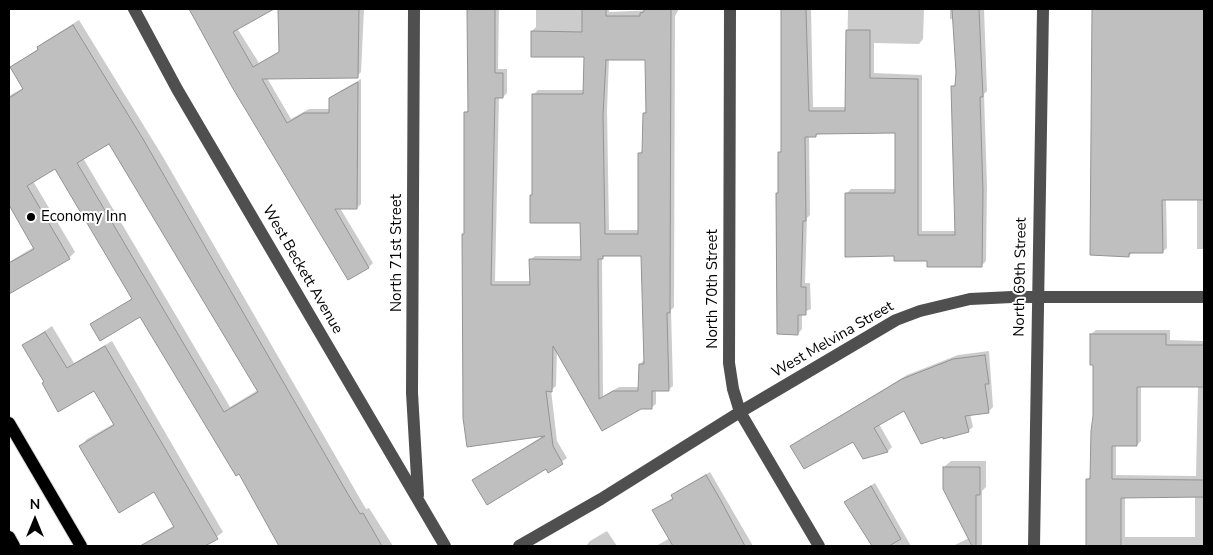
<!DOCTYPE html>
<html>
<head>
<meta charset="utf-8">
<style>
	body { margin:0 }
	#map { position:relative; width:1213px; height:555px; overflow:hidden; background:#fff; font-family:"Nunito Sans",sans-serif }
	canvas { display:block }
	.frame { position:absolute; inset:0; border:10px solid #000; pointer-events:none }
	.north { position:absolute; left:10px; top:495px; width:50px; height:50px; -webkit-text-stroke:4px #fff; paint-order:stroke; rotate:0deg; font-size:14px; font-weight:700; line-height:20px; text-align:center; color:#000 }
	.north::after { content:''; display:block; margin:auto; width:18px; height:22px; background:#000; clip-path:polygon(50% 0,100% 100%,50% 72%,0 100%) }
</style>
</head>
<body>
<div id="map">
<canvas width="1213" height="555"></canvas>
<div class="frame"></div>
<div class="north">N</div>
</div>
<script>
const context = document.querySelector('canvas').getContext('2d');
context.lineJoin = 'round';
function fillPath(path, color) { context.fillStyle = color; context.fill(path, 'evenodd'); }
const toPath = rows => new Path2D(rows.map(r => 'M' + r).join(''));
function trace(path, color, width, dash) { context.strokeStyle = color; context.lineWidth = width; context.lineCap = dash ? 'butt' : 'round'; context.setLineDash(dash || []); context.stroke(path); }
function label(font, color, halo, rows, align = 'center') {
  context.font = font + ' "Nunito Sans",sans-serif'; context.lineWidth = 4; context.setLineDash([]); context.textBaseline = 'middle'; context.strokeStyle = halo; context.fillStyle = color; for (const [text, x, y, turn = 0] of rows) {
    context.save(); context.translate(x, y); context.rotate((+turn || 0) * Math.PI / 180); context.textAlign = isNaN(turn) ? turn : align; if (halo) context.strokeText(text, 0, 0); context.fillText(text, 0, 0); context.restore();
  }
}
fillPath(toPath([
	[190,9,271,9,237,28,259,63,280,51,280,9,364,9,361,72,357,76,267,78,291,119,309,109,331,109,331,98,335,94,361,79,361,204,357,208,340,208,373,263,369,267,349,279,233,86],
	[468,9,499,9,498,69,507,69,507,93,503,97,499,97,495,281,531,281,530,260,535,256,582,256,581,222,532,222,533,95,538,90,584,90,585,56,532,31,536,27,536,9,609,9,609,12,679,9,675,16,674,307,671,310,673,386,668,390,656,390,656,404,651,408,641,408,603,430,557,350,556,386,551,390,557,441,567,458,549,471,547,467,473,480,546,434,466,232,465,113,469,109],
	[646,58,647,110,644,113,644,149,640,153,639,230,609,230,607,110,609,59],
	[605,255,642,255,644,360,640,364,640,387,619,387,603,396,602,258],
	[782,9,811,9,813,107,846,107,848,9,924,9,923,39,919,44,874,43,874,73,922,75,922,231,956,231,953,86,957,82,954,19,950,19,950,9,984,9,987,91,984,94,987,186,986,261,981,266,896,254,846,194,851,189,896,189,897,131,819,133,816,136,809,136,810,215,807,218,805,283,810,283,811,309,802,313,802,329,798,334,778,193,780,191,780,153,782,151],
	[1094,9,1204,9,1204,249,1197,249,1197,199,1166,199,1167,248,1162,252,1133,252,1129,256,1091,254],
	[79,20,163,157,366,509,369,508,393,546,279,546,239,473,140,316,92,324,133,298,56,167,33,181,75,252,69,258,9,293,9,262,34,247,9,203,9,96,23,88,11,67,39,48,44,42],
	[110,142,258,390,230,407,83,158],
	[52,326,74,363,112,341,223,532,206,545,207,546,141,546,175,525,155,491,81,446,87,439,115,423,95,389,45,381,24,345],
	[1096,330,1170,330,1170,340,1204,341,1204,546,1087,546,1087,480,1091,476,1095,416,1095,363,1091,334],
	[1141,385,1198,385,1196,476,1116,475,1116,445,1137,445,1141,441],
	[1195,495,1195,537,1125,537,1125,497],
	[989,351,993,407,988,412,970,414,973,427,968,431,904,409,879,424,892,447,888,451,863,457,853,440,791,446,907,375,958,355],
	[951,461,986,461,986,487,982,491,982,546,953,546,969,538,944,467],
	[710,472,753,546,656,546,670,538,654,511,674,497,673,496,677,491],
	[875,483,911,546,873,546,846,502],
	[607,531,617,546,586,546,590,541]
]), '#0003');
const building = toPath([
	[189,9,274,9,233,32,253,67,279,52,278,9,359,9,358,78,262,79,287,123,304,113,329,113,329,98,358,82,357,209,335,209,369,268,348,280,232,87,189,9],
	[467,9,495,9,495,73,503,73,503,98,495,98,491,285,530,285,529,259,581,260,580,223,530,223,530,195,532,195,532,94,583,94,584,57,531,57,531,31,582,32,582,9,606,9,606,16,640,16,640,13,644,12,644,9,671,9,670,313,667,313,669,391,652,391,652,409,641,409,602,431,553,346,552,392,546,391,553,446,563,464,548,473,546,469,487,505,472,480,545,436,467,447,463,418,462,234,464,234,464,112,468,112,467,9],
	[606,60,645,60,646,113,643,113,642,153,638,153,638,234,605,234,603,115,606,60],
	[603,256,641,256,644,364,639,364,638,391,613,391,599,399,598,259,603,259,603,256],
	[781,9,806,9,809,111,845,111,846,30,870,30,870,78,918,79,918,235,955,235,951,86,955,86,956,72,952,9,979,9,983,97,980,97,983,191,982,267,927,267,927,261,894,261,894,256,845,257,845,193,895,193,895,133,816,134,816,137,805,137,806,221,803,221,801,287,806,287,806,315,798,315,798,335,777,334,776,193,778,193,778,152,781,152,781,9],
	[1092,9,1204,9,1204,200,1162,200,1163,253,1129,253,1129,257,1090,255,1092,9],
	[73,25,143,139,345,489,360,514,363,513,382,546,279,546,239,474,236,476,140,317,100,341,90,324,132,299,55,169,27,186,70,259,9,294,9,263,34,249,9,205,9,98,23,89,10,67,38,50,37,47,73,25],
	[109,144,258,392,224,412,77,163,109,144],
	[45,332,67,368,105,346,218,539,205,546,140,546,174,527,154,492,119,513,79,446,114,425,94,391,58,412,42,383,44,382,22,345,45,332],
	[1090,334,1166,334,1166,345,1204,345,1204,387,1137,387,1137,446,1112,446,1112,479,1204,480,1204,497,1121,498,1121,546,1086,546,1086,479,1090,479,1091,431,1093,416,1093,365,1090,365,1090,334],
	[985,355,989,384,985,384,989,413,965,416,969,432,943,439,943,437,921,444,904,411,874,428,888,452,863,459,853,442,804,469,790,446,902,379,953,359,985,355],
	[943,467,980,467,980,495,976,495,976,546,972,546,943,489,943,467],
	[706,475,720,499,745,546,673,546,652,510,673,499,671,495,706,475],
	[871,486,901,539,889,546,872,546,844,502,871,486]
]);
fillPath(building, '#bfbfbf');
trace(building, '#939393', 1);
const major = toPath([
	[9,423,81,546],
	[9,537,14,546]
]);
trace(major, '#dbdbdb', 14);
trace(toPath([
	[134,9,177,89,445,546],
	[414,9,412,393,418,495],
	[730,9,729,363,733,389,740,412,819,546],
	[519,546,601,499,740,412,896,320,920,311,970,299,1012,297,1204,297],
	[1034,546,1043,9]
]), '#4f4f4f', 12);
trace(major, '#000', 12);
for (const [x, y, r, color] of [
	[31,217,5,"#000"]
]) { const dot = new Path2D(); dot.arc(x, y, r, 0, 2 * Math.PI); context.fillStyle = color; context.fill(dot); trace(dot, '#fff', 2); }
label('15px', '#000', '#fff', [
	["Economy Inn",41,217]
], 'left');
label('15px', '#000', '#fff', [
	["North 71st Street",397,253,-90],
	["West Beckett Avenue",302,270,60],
	["North 69th Street",1021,277,-89],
	["North 70th Street",713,289,-90],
	["West Melvina Street",833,340,-30]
]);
</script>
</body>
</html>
